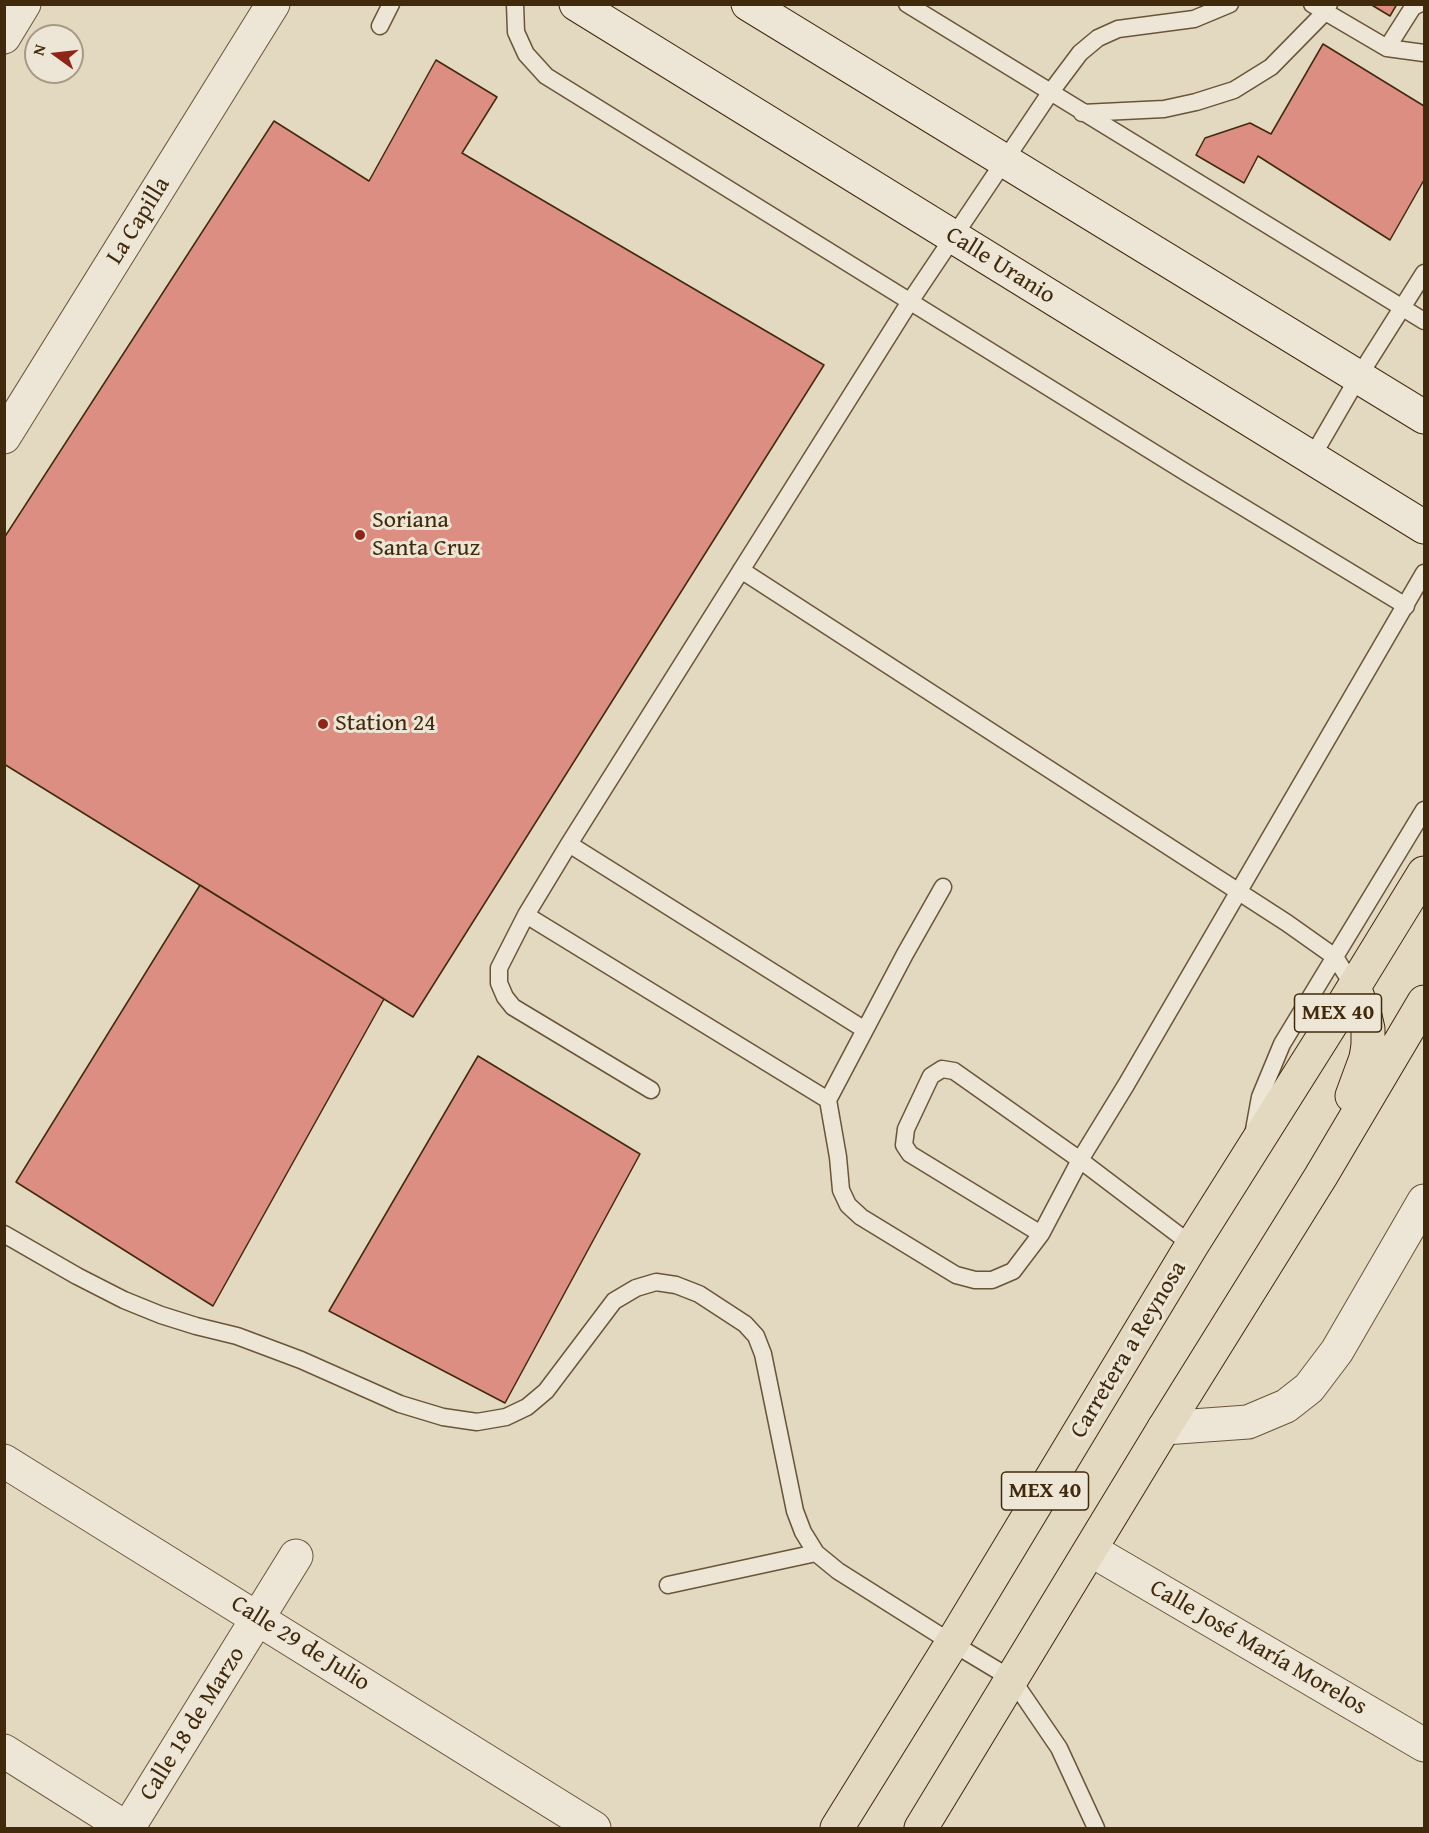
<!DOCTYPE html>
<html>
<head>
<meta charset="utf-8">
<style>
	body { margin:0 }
	#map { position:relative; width:1429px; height:1833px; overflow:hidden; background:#e3d8c0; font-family:"Gentium Book Plus",serif }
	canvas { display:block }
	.frame { position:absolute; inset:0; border:6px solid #41290b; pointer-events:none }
	.north { position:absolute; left:24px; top:24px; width:60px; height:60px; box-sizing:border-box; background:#ede6d6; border:2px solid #a89a85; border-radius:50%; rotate:285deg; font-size:16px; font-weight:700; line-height:24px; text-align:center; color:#41290b }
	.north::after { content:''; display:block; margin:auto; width:21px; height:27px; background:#8f2418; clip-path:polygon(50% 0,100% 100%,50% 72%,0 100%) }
</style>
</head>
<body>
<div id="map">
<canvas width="1429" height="1833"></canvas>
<div class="frame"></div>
<div class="north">N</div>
</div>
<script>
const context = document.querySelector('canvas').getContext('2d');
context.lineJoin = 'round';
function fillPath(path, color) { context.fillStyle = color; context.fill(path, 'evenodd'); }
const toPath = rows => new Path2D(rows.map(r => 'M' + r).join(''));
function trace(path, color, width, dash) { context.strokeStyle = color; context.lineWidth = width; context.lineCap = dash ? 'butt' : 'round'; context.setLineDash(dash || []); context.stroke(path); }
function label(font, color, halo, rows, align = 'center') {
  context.font = font + ' "Gentium Book Plus",serif'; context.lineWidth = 6; context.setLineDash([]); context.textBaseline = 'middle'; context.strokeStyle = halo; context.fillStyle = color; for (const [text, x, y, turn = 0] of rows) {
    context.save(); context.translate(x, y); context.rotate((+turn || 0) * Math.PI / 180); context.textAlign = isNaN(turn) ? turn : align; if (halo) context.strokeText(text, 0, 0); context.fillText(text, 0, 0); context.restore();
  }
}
const building = toPath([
	[1370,4,1397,4,1390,16,1370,4],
	[1323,44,1424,106,1424,180,1390,240,1258,156,1244,183,1196,155,1205,138,1250,123,1271,134,1323,44],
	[436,60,497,97,462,153,824,365,413,1017,4,764,4,538,274,121,369,181,436,60],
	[200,885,384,999,213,1306,16,1182,200,885],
	[478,1056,640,1154,505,1403,329,1311,478,1056]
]);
fillPath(building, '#dc8e83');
trace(building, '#41290b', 1.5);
const lane = toPath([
	[515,4,516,32,526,54,546,76,1190,475,1406,606],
	[907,4,1424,321],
	[1312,4,1387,48,1424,53],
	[380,26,391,4],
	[1387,48,1413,7,1419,4],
	[1082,113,1164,109,1196,102,1234,90,1271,67,1325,12,1329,4],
	[1312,457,1359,376,1424,273],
	[741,570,1287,923,1335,957,1354,987],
	[569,844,865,1030],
	[943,887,905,954,828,1100,838,1157,841,1190,848,1205,861,1217,956,1275,975,1280,992,1280,1013,1271,1041,1234],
	[526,915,828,1100],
	[651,1090,513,1007,505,997,499,983,499,968,526,915,569,844,911,300,1050,93,1080,53,1098,38,1118,29,1194,19,1230,4],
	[1254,1130,1260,1097,1282,1044,1424,810],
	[4,1234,77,1276,124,1300,161,1315,196,1326,237,1336,301,1360,400,1404,443,1417,477,1422,506,1417,527,1407,546,1391,614,1301,636,1288,656,1282,676,1285,699,1294,745,1324,756,1336,763,1354,795,1511,803,1532,816,1553,838,1571,952,1643,1012,1679,1059,1748,1096,1828],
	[1192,1245,1080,1160,954,1071,942,1069,931,1076,906,1129,904,1145,910,1154,1041,1234,1080,1160,1126,1085,1424,573],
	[668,1585,816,1553]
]);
const street = toPath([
	[4,37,24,4],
	[4,437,273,4],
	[1164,1428,1248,1422,1286,1406,1309,1388,1337,1351,1424,1201],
	[4,1461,594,1828],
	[1091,1550,1424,1745],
	[4,1751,126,1828],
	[128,1828,296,1556]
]);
const secondary = toPath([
	[576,4,1424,527],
	[748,4,1424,417]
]);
const primary = toPath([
	[1352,1096,1366,1058,1368,1045,1368,1029,1365,1016,1354,987],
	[837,1828,952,1643,1192,1245,1335,1018,1424,873],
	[921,1828,1164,1428,1321,1176,1424,1002]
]);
trace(lane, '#6a5538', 19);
trace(street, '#6a5538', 35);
trace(secondary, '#41290b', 35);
trace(primary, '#41290b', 35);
trace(lane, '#ede6d6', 16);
trace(street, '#ede6d6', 33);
trace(secondary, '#ede6d6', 33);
trace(primary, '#e3d8c0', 33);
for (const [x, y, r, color] of [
	[360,535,6,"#8f2418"],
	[323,724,6,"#8f2418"]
]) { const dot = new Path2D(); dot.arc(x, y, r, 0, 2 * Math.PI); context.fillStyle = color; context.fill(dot); trace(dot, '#ede6d6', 2); }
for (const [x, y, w] of [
	[1338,1013,87],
	[1045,1491,87]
]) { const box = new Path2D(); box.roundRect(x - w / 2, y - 19, w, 38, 4.5); context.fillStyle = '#ede6d6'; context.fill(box); trace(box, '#41290b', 1.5); }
label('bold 22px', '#41290b', null, [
	["MEX 40",1338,1013],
	["MEX 40",1045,1491]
]);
label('24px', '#41290b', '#ede6d6', [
	["La Capilla",139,221,-58],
	["Calle Uranio",1000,266,32],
	["Carretera a Reynosa",1129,1350,-59],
	["Calle 29 de Julio",300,1644,32],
	["Calle José María Morelos",1258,1648,30],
	["Calle 18 de Marzo",193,1724,-58]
]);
label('24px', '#41290b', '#ede6d6', [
	["Soriana",372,521],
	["Santa Cruz",372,549],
	["Station 24",335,724]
], 'left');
</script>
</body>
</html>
